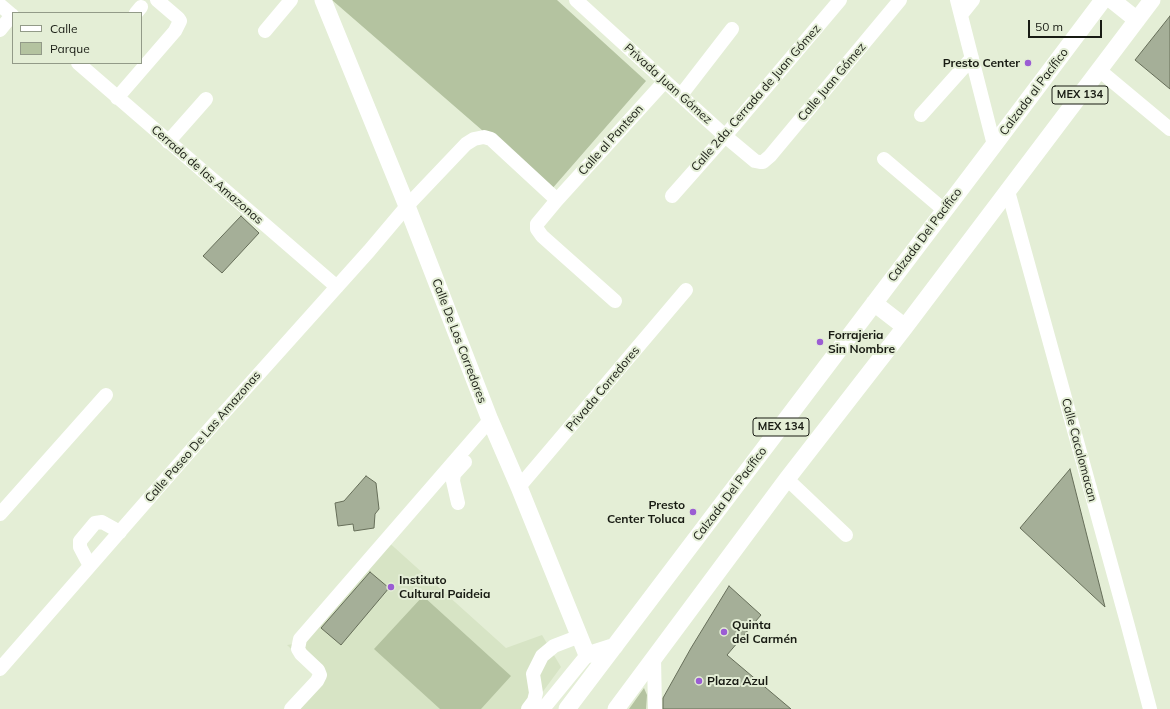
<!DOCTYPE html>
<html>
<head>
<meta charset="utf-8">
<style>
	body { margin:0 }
	#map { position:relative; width:1170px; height:709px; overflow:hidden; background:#e4eed6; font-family:Mulish,sans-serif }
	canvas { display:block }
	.legend { position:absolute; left:12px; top:12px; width:130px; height:52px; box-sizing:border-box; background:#e4eed6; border:1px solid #929a88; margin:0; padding:5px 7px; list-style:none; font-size:12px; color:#181b13 }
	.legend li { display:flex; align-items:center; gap:8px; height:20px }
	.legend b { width:20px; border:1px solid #929a88 }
	.scale { position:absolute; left:1028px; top:20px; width:74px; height:18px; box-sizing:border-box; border:2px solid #181b13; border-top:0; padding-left:5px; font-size:12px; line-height:14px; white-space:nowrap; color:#181b13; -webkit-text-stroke:3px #e4eed6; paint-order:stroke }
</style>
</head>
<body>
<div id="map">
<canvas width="1170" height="709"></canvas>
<ul class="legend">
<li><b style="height:5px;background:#fff"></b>Calle</li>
<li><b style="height:11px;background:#b4c3a0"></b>Parque</li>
</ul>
<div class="scale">50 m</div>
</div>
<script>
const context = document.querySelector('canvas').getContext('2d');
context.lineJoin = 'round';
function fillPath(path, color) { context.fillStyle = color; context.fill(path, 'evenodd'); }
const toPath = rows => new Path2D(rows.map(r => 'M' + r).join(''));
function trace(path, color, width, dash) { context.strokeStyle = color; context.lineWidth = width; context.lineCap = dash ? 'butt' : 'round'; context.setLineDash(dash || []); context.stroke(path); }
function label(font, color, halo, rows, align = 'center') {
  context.font = font + ' Mulish,sans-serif'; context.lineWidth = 4; context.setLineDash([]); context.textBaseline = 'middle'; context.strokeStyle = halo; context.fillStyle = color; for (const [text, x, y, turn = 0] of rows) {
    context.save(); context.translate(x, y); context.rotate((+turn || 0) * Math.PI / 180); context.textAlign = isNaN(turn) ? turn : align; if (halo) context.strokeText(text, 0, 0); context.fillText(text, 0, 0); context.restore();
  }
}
fillPath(toPath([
	[385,539,506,648,542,635,561,667,530,709,285,709,316,673,287,645,293,644]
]), '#d7e4c5');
fillPath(toPath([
	[332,0,557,0,646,81,551,190],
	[423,596,511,676,481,709,440,709,374,649],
	[644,688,647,695,646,709,629,709]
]), '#b4c3a0');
const building = toPath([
	[1170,16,1170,89,1135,60,1170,16],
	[241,216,259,233,222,273,203,256,241,216],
	[1070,469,1105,607,1020,528,1070,469],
	[366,476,376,483,379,509,375,514,374,528,354,531,353,524,338,526,335,503,344,501,366,476],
	[370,572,389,588,341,645,321,628,370,572],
	[729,586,761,615,727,655,791,709,663,709,663,698,691,648,729,586]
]);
fillPath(building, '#a5af98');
trace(building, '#666e59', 1);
trace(toPath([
	[576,0,725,136,755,161,760,162,763,162,770,156,900,0],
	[957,0,994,145],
	[0,5,13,16],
	[136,13,141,7],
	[961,15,973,0],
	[0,30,12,15],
	[265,31,291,0],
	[78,63,337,287],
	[1099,70,1170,129],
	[681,95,732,29],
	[117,98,175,31,180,21,178,18,157,0],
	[921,115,972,58],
	[168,142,206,99],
	[884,159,944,210],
	[1008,191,1128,626,1150,709],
	[672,196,725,136,840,0],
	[615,301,542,236,537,229,537,224,557,200,665,81],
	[787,479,846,535],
	[519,487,686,290],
	[458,503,453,481,454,474,465,462],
	[0,514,106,395],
	[90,566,80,547,80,541,95,523,102,522,120,532],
	[654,658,655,709],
	[0,669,213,425,369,251,407,206,466,144,474,139,484,137,491,139,557,200],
	[291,709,317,681,320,675,318,670,301,654,298,649,300,639,490,420],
	[528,709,534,701,536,693,533,674,542,656,554,646,580,636],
	[543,709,587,655]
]), '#fff', 14);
trace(toPath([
	[323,0,407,206,490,420,519,487,587,655,615,646],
	[1112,0,1137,20],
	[874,303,905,327],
	[567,709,994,145,1103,0],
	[616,709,787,479,905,327,1152,0]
]), '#fff', 17);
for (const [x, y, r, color] of [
	[1028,63,4,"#9b5dd3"],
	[820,342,4,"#9b5dd3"],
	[693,512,4,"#9b5dd3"],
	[391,587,4,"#9b5dd3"],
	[724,632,4,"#9b5dd3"],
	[699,681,4,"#9b5dd3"]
]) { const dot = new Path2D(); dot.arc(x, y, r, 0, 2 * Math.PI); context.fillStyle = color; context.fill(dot); trace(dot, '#e4eed6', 1.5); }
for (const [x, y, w] of [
	[1080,95,56],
	[781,427,56]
]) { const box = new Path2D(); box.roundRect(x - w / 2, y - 9, w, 18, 3); context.fillStyle = '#e4eed6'; context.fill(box); trace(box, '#181b13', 1); }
label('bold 11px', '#181b13', null, [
	["MEX 134",1080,95],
	["MEX 134",781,427]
]);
label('bold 12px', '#181b13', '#e4eed6', [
	["Presto Center",1020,63,"right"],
	["Forrajeria",828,335],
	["Sin Nombre",828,349],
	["Presto",685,505,"right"],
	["Center Toluca",685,519,"right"],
	["Instituto",399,580],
	["Cultural Paideia",399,594],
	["Quinta",732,625],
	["del Carmén",732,639],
	["Plaza Azul",707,681]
], 'left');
label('12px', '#181b13', '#e4eed6', [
	["Calle Juan Gómez",832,82,-50],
	["Privada Juan Gómez",668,84,42],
	["Calzada al Pacífico",1034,92,-53],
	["Calle 2da. Cerrada de Juan Gómez",756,98,-49],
	["Calle al Panteon",611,140,-48],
	["Cerrada de las Amazonas",207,175,41],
	["Calzada Del Pacífico",925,235,-53],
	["Calle De Los Corredores",459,341,69],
	["Privada Corredores",603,389,-50],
	["Calle Paseo De Las Amazonas",203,437,-49],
	["Calle Cacalomacan",1079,450,75],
	["Calzada Del Pacífico",730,494,-53]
]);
</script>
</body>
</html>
